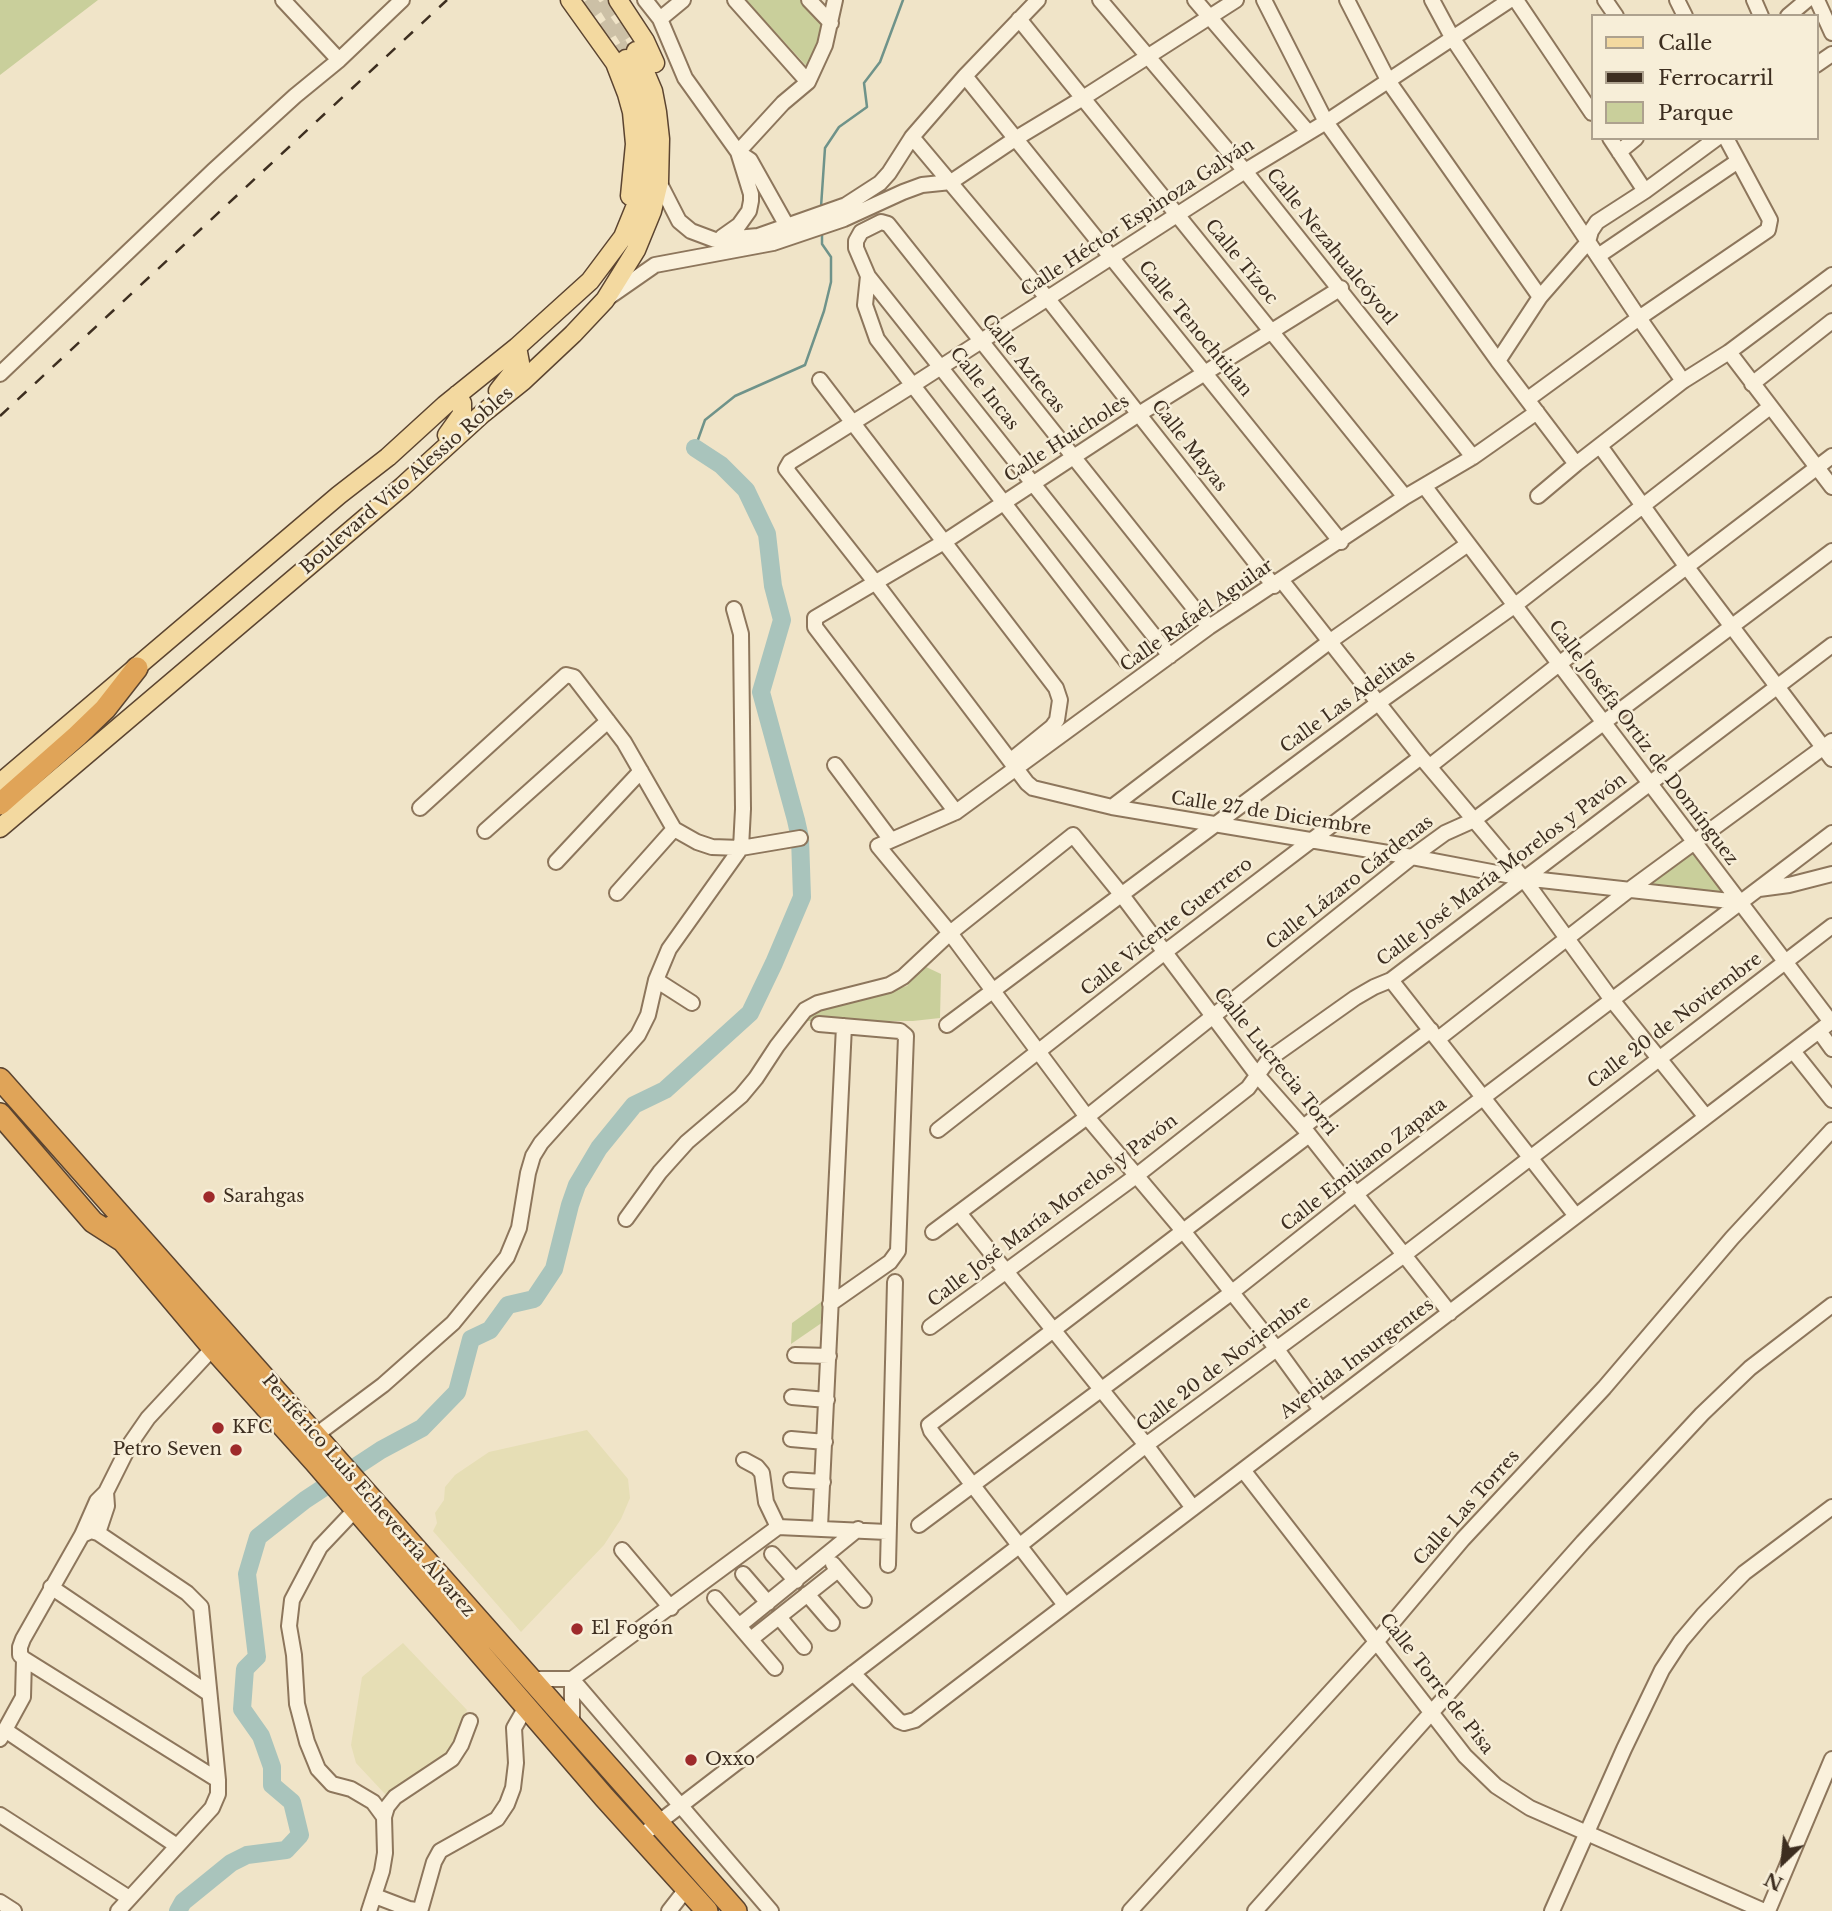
<!DOCTYPE html>
<html>
<head>
<meta charset="utf-8">
<style>
	body { margin:0 }
	#map { position:relative; width:1832px; height:1911px; overflow:hidden; background:#f0e4c8; font-family:"Libre Baskerville",serif }
	canvas { display:block }
	.legend { position:absolute; left:1591px; top:14px; width:228px; height:126px; box-sizing:border-box; background:#f7eed8; border:2px solid #ada18e; margin:0; padding:9px 12px; list-style:none; font-size:21px; color:#3d2e20 }
	.legend li { display:flex; align-items:center; gap:14px; height:35px }
	.legend b { width:35px; border:2px solid #ada18e }
	.north { position:absolute; left:1748px; top:1827px; width:70px; height:70px; -webkit-text-stroke:5px #f7eed8; paint-order:stroke; rotate:206deg; font-size:19px; font-weight:700; line-height:28px; text-align:center; color:#3d2e20 }
	.north::after { content:''; display:block; margin:auto; width:24px; height:32px; background:#3d2e20; clip-path:polygon(50% 0,100% 100%,50% 72%,0 100%) }
</style>
</head>
<body>
<div id="map">
<canvas width="1832" height="1911"></canvas>
<ul class="legend">
<li><b style="height:9px;background:#f3d9a0"></b>Calle</li>
<li><b style="height:9px;background:#3d2e20"></b>Ferrocarril</li>
<li><b style="height:19px;background:#c9cf9b"></b>Parque</li>
</ul>
<div class="north">N</div>
</div>
<script>
const context = document.querySelector('canvas').getContext('2d');
context.lineJoin = 'round';
function fillPath(path, color) { context.fillStyle = color; context.fill(path, 'evenodd'); }
const toPath = rows => new Path2D(rows.map(r => 'M' + r).join(''));
function trace(path, color, width, dash) { context.strokeStyle = color; context.lineWidth = width; context.lineCap = dash ? 'butt' : 'round'; context.setLineDash(dash || []); context.stroke(path); }
function label(font, color, halo, rows, align = 'center') {
  context.font = font + ' "Libre Baskerville",serif'; context.lineWidth = 5; context.setLineDash([]); context.textBaseline = 'middle'; context.strokeStyle = halo; context.fillStyle = color; for (const [text, x, y, turn = 0] of rows) {
    context.save(); context.translate(x, y); context.rotate((+turn || 0) * Math.PI / 180); context.textAlign = isNaN(turn) ? turn : align; if (halo) context.strokeText(text, 0, 0); context.fillText(text, 0, 0); context.restore();
  }
}
fillPath(toPath([
	[587,1430,628,1479,630,1498,621,1519,604,1545,521,1632,433,1531,437,1523,435,1513,444,1500,445,1487,455,1475,489,1452],
	[403,1643,467,1710,451,1749,443,1758,415,1775,393,1794,385,1794,356,1763,351,1745,362,1677]
]), '#e6deb5');
fillPath(toPath([
	[0,0,98,0,0,75],
	[746,0,800,0,826,27,811,71],
	[1694,851,1729,896,1649,886],
	[924,966,941,974,940,1018,913,1021,803,1021,807,1012,907,986],
	[824,1300,823,1322,791,1344,792,1323]
]), '#c9cf9b');
trace(toPath([
	[821,207,825,148,839,127,867,107,864,83,880,62,903,0],
	[695,448,705,420,735,396,805,365,824,311,831,282,831,257,822,244,822,231]
]), '#6f938a', 2.5);
trace(toPath([
	[178,1911,183,1902,231,1863,247,1855,286,1850,300,1835,292,1802,272,1785,272,1767,261,1736,242,1709,245,1669,257,1657,247,1574,258,1537,305,1500,381,1450,422,1428,457,1392,471,1339,490,1330,508,1305,534,1299,554,1269,570,1205,577,1185,599,1148,634,1105,665,1090,750,1013,774,963,802,897,800,838,796,820,761,692,782,620,773,586,767,534,746,490,721,465,695,448]
]), '#a9c4bc', 18);
trace(toPath([
	[587,0,611,33,626,59],
	[604,0,636,51]
]), '#ccc0a6', 18, [18, 9]);
const minor = toPath([
	[283,0,339,60],
	[645,0,660,19,685,78,738,152,751,194,751,201,749,211,739,225,722,237],
	[735,0,808,82],
	[809,0,831,23],
	[1100,0,1245,171,1473,457],
	[1195,0,1308,132],
	[1264,0,1326,122,1498,361,1576,464],
	[1347,0,1389,82,1540,297],
	[1432,0,1453,39,1639,318,1683,381],
	[1510,0,1326,122,1245,171,913,385,790,462,786,469,875,582,1027,783,1033,788,1112,807,1412,857,1523,878,1739,902],
	[1516,0,1592,113],
	[1605,0,1616,16],
	[1677,0,1685,16],
	[1754,0,1761,16],
	[1817,0,1832,33],
	[1788,16,1807,0],
	[660,19,683,0],
	[1019,19,1405,497],
	[1816,65,1832,54],
	[965,76,1341,542],
	[912,137,1048,299,1274,586],
	[1610,138,1645,191],
	[738,152,783,103,808,82,825,45,835,0],
	[738,152,750,160,787,226],
	[1619,152,1636,138],
	[659,182,679,221,691,231,715,240,758,236,846,205,880,183,889,173,912,137,965,76,1038,0],
	[1598,256,1738,161],
	[868,276,865,305,877,339,1127,662],
	[609,297,655,265,773,243,844,219,903,192,922,185,951,182,1015,139,1083,98,1236,0],
	[1729,352,1832,487],
	[1498,361,1540,297,1588,242,1591,231,1597,222,1645,191,1717,138],
	[0,374,214,170,295,96,339,60,402,0],
	[820,380,1056,688,1060,700,1057,720,1052,727,1015,757],
	[1752,384,1832,321],
	[1528,399,1639,318,1768,230,1770,220,1726,138],
	[1600,446,1686,566,1832,759],
	[1425,487,1831,1022],
	[1538,496,1576,464,1683,381,1729,352,1832,275],
	[1282,581,1421,757,1523,878,1612,1000,1706,1117],
	[734,609,741,634,743,809,741,848],
	[1170,656,868,276,856,248,856,241,861,232,881,222,888,224,1209,627],
	[835,765,891,840],
	[1430,766,1559,664,1832,456],
	[1112,807,1329,642,1468,544],
	[420,808,566,675,574,677,624,742,674,829,697,842,712,847,741,848,800,838],
	[956,812,815,627,815,618,944,542,1139,414,1341,288],
	[485,831,608,721],
	[556,862,641,771],
	[1759,889,1789,885,1832,874],
	[617,893,674,829],
	[656,980,692,1003],
	[1391,980,1576,1216],
	[819,1024,900,1031,906,1036,898,1251,890,1262,830,1304],
	[947,1025,1378,703,1514,606,1770,407],
	[1819,1031,1832,1049],
	[1438,1039,1629,890,1832,741],
	[1793,1051,1832,1100],
	[1303,1127,1431,1030],
	[938,1130,1165,952,1421,757],
	[959,1213,1146,1445,1193,1508],
	[626,1219,660,1172,687,1142,741,1096,756,1078,777,1046,805,1010,818,1003,889,985,903,977,950,933,1073,835,1121,894,1258,1076,1303,1127,1450,1313],
	[933,1232,1087,1117,1412,857,1445,833,1474,820,1832,551],
	[930,1327,1136,1176,1248,1088,1269,1059,1355,998,1374,987,1391,980,1832,645],
	[795,1355,829,1356],
	[792,1397,827,1400],
	[1321,1410,1276,1348,1184,1232,1087,1117,950,933,878,846,956,812,1209,627,1405,497,1473,457,1537,412],
	[316,1435,383,1385,453,1323,507,1257,519,1228,528,1173,533,1156,541,1143,638,1035,648,1015,656,980,669,949,741,848],
	[791,1439,825,1442],
	[744,1460,757,1467,762,1473,766,1502,778,1527],
	[1243,1470,1465,1756,1496,1786,1530,1808,1764,1911],
	[791,1480,823,1482],
	[355,1510,320,1547,292,1600,289,1626,294,1655,297,1704,307,1742,318,1769,332,1784,351,1789,373,1802,384,1817],
	[919,1525,1231,1293,1356,1194,1832,833],
	[820,1527,844,1026],
	[98,1533,187,1593,201,1607,218,1780,218,1794,212,1808,118,1911],
	[98,1533,107,1506,106,1492],
	[82,1535,97,1501,106,1492,130,1444,148,1418,213,1348],
	[622,1550,671,1608],
	[772,1554,796,1581],
	[833,1564,864,1600],
	[888,1565,895,1282],
	[743,1574,768,1603],
	[51,1587,208,1693],
	[807,1594,832,1623],
	[715,1598,775,1668],
	[1065,1605,931,1431,929,1425,1309,1135],
	[779,1617,804,1647],
	[740,1625,858,1529],
	[751,1639,838,1570],
	[24,1659,218,1780],
	[853,1673,899,1721,904,1723,915,1720,1832,1021],
	[529,1679,572,1679,778,1527,887,1532],
	[572,1679,771,1911],
	[572,1727,572,1679],
	[5,1730,177,1846],
	[0,1739,23,1697,24,1659,20,1655,20,1647,23,1639,82,1535,91,1531,98,1533],
	[0,1815,129,1898],
	[641,1836,1019,1546,1146,1445,1404,1255,1832,926],
	[375,1896,409,1909,416,1910,421,1908,434,1862,440,1851,497,1819,507,1804,513,1788,516,1763,514,1728,526,1707],
	[0,1902,14,1911],
	[369,1911,382,1871,385,1853,384,1817,387,1807,395,1797,452,1759,461,1745,470,1721],
	[669,1911,687,1888],
	[1130,1911,1377,1641,1463,1539,1604,1388,1732,1238,1832,1130],
	[1255,1911,1583,1542,1702,1414,1750,1368,1832,1305],
	[1552,1911,1624,1749,1662,1670,1681,1641,1703,1615,1744,1573,1832,1507],
	[1768,1911,1832,1759]
]);
const major = toPath([
	[570,0,615,63,627,94,632,112,635,144,630,196],
	[618,0,645,41,655,63],
	[498,391,520,363,517,347],
	[447,435,462,414,462,403,457,395],
	[0,783,339,495,388,457,445,405,517,347,590,281,623,237,641,193,646,172,648,155,646,124,636,82,626,59],
	[0,828,403,486,482,414,523,381,573,334,605,300,636,250,652,211,659,182,660,139,657,112,653,91,636,51]
]);
const highway = toPath([
	[0,804,77,736,105,709,137,668],
	[0,1079,736,1911],
	[0,1114,93,1222,121,1240],
	[111,1227,213,1348,315,1462,604,1797,707,1911]
]);
trace(minor, '#8d765c', 18);
trace(major, '#5b4430', 21);
trace(highway, '#5b4430', 24);
trace(minor, '#faf1dc', 14);
trace(major, '#f3d9a0', 18);
trace(highway, '#e0a458', 21);
trace(toPath([
	[0,416,447,0]
]), '#3d2e20', 2.5, [12, 12]);
for (const [x, y, r, color] of [
	[209,1197,7,"#9e2a2b"],
	[218,1428,7,"#9e2a2b"],
	[236,1450,7,"#9e2a2b"],
	[577,1629,7,"#9e2a2b"],
	[691,1760,7,"#9e2a2b"]
]) { const dot = new Path2D(); dot.arc(x, y, r, 0, 2 * Math.PI); context.fillStyle = color; context.fill(dot); trace(dot, '#f7eed8', 2.5); }
label('18px', '#3d2e20', '#f7eed8', [
	["Calle Héctor Espinoza Galván",1138,218,-33],
	["Calle Nezahualcóyotl",1331,247,51],
	["Calle Tízoc",1241,262,51],
	["Calle Tenochtitlan",1195,329,51],
	["Calle Aztecas",1023,364,51],
	["Calle Incas",984,389,52],
	["Calle Huicholes",1067,439,-33],
	["Calle Mayas",1189,446,52],
	["Boulevard Vito Alessio Robles",407,481,-41],
	["Calle Rafaél Aguilar",1197,616,-35],
	["Calle Las Adelitas",1348,702,-36],
	["Calle Joséfa Ortiz de Domínguez",1643,743,53],
	["Calle 27 de Diciembre",1271,814,9],
	["Calle José María Morelos y Pavón",1502,870,-37],
	["Calle Lázaro Cárdenas",1350,883,-38],
	["Calle Vicente Guerrero",1167,927,-38],
	["Calle 20 de Noviembre",1675,1021,-37],
	["Calle Lucrecia Torri",1275,1062,51],
	["Calle Emiliano Zapata",1364,1165,-38],
	["Calle José María Morelos y Pavón",1053,1211,-37],
	["Avenida Insurgentes",1357,1359,-37],
	["Calle 20 de Noviembre",1224,1364,-37],
	["Periférico Luis Echeverría Álvarez",368,1496,49],
	["Calle Las Torres",1467,1508,-48],
	["Calle Torre de Pisa",1436,1684,52]
]);
label('18px', '#3d2e20', '#f7eed8', [
	["Sarahgas",223,1197],
	["KFC",232,1428],
	["Petro Seven",222,1450,"right"],
	["El Fogón",591,1629],
	["Oxxo",705,1760]
], 'left');
</script>
</body>
</html>
